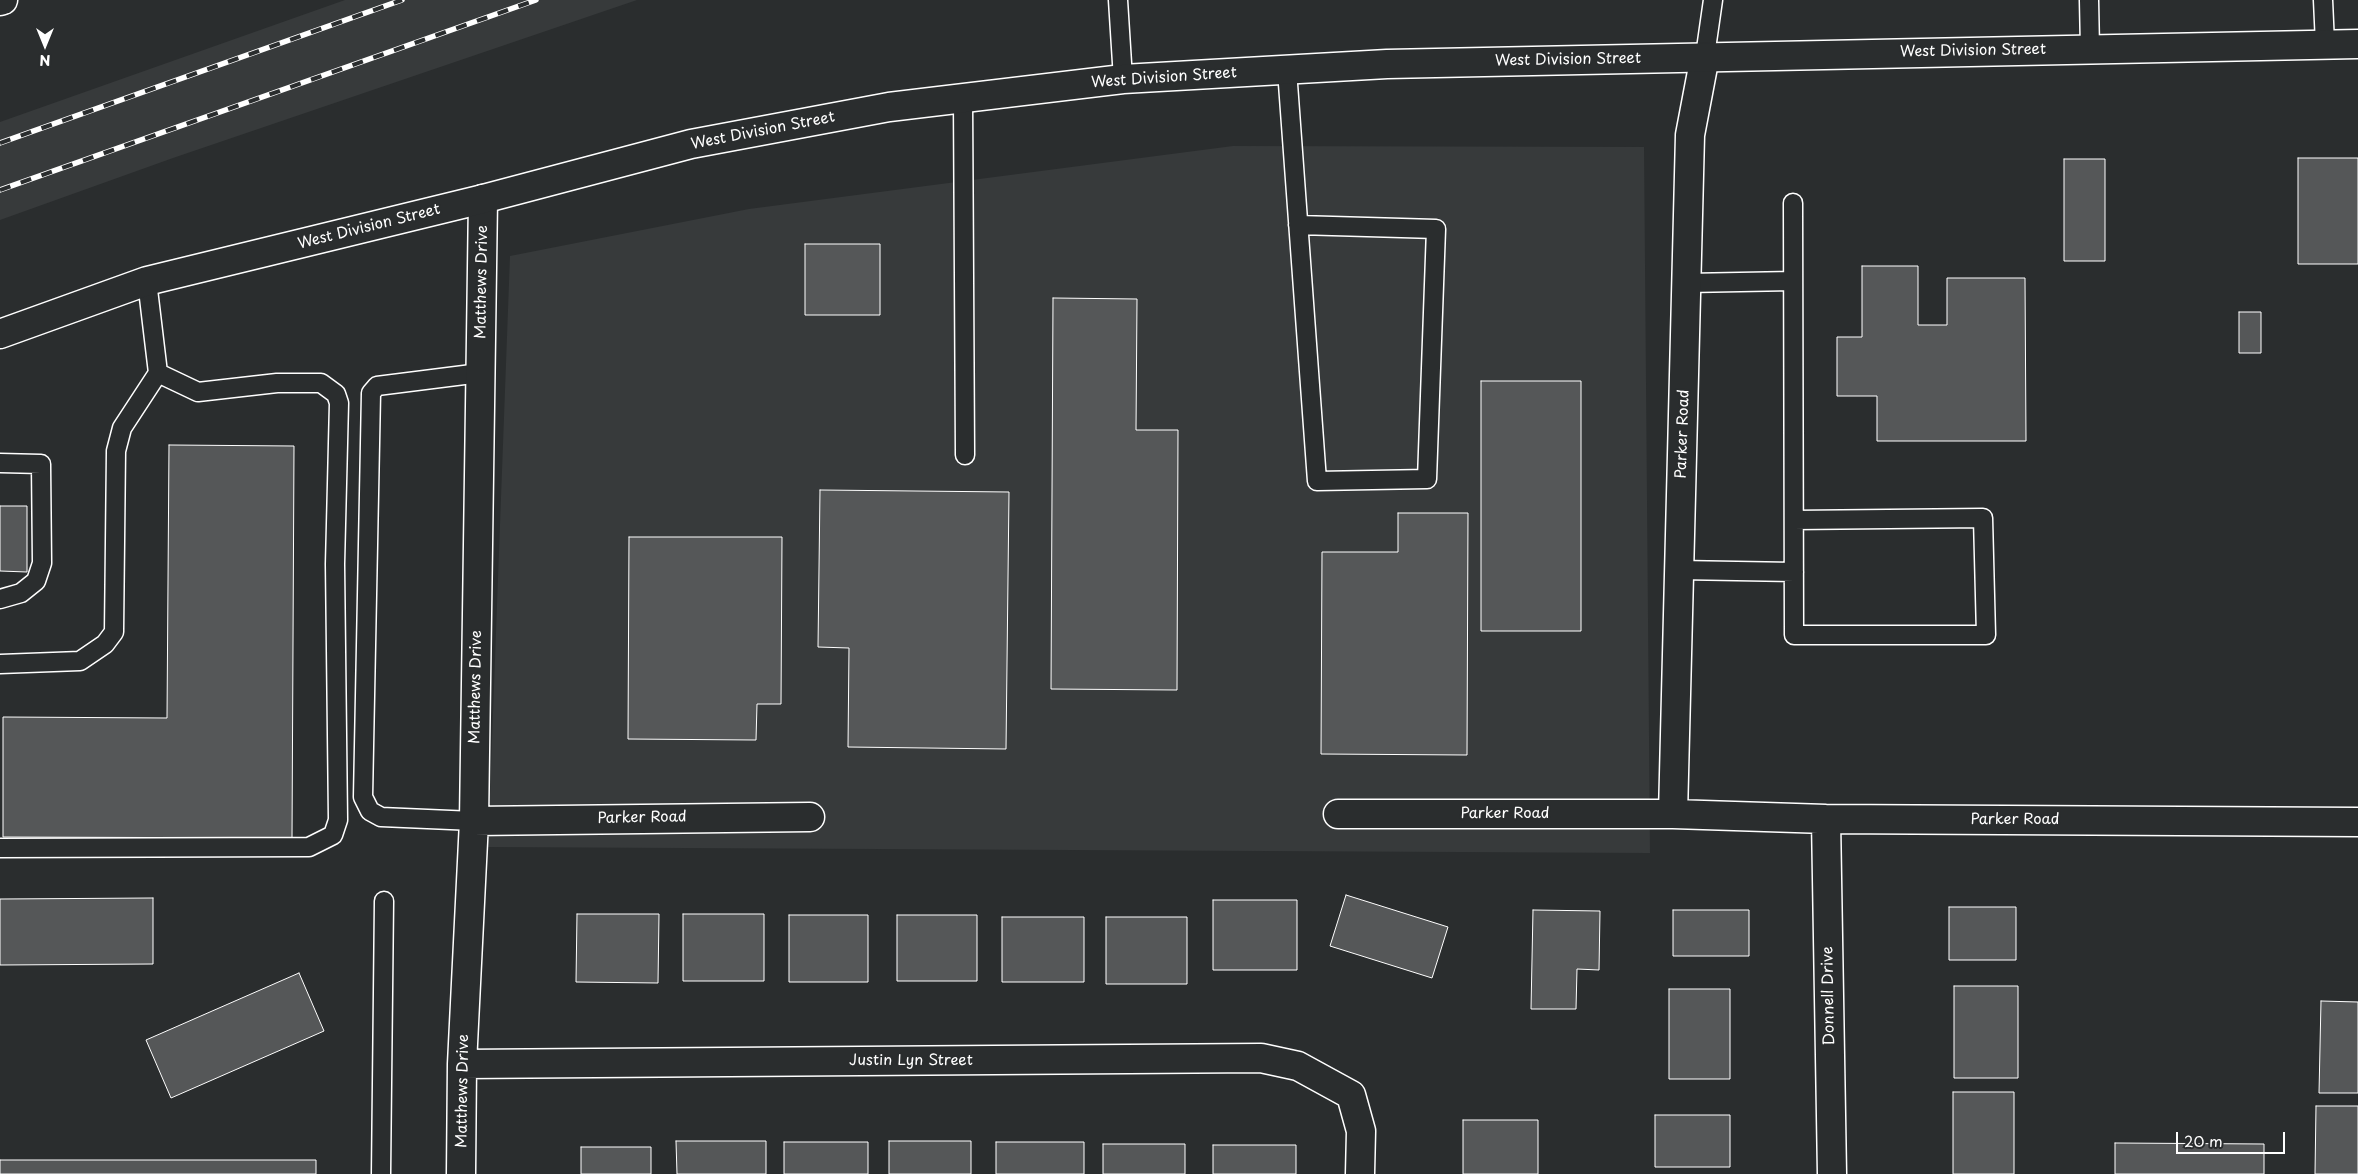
<!DOCTYPE html>
<html>
<head>
<meta charset="utf-8">
<style>
	body { margin:0 }
	#map { position:relative; width:2358px; height:1174px; overflow:hidden; background:#2a2d2e; font-family:"Playpen Sans",sans-serif }
	canvas { display:block }
	.north { position:absolute; left:20px; top:20px; width:50px; height:50px; -webkit-text-stroke:4px #2a2d2e; paint-order:stroke; rotate:180deg; font-size:14px; font-weight:700; line-height:20px; text-align:center; color:#fff }
	.north::after { content:''; display:block; margin:auto; width:18px; height:22px; background:#fff; clip-path:polygon(50% 0,100% 100%,50% 72%,0 100%) }
	.scale { position:absolute; left:2176px; top:1132px; width:109px; height:22px; box-sizing:border-box; border:2px solid #fff; border-top:0; padding-left:6px; font-size:15px; line-height:18px; white-space:nowrap; color:#fff; -webkit-text-stroke:4px #2a2d2e; paint-order:stroke }
</style>
</head>
<body>
<div id="map">
<canvas width="2358" height="1174"></canvas>
<div class="north">N</div>
<div class="scale">20 m</div>
</div>
<script>
const context = document.querySelector('canvas').getContext('2d');
context.lineJoin = 'round';
function fillPath(path, color) { context.fillStyle = color; context.fill(path, 'evenodd'); }
const toPath = rows => new Path2D(rows.map(r => 'M' + r).join(''));
function trace(path, color, width, dash) { context.strokeStyle = color; context.lineWidth = width; context.lineCap = dash ? 'butt' : 'round'; context.setLineDash(dash || []); context.stroke(path); }
function label(font, color, halo, rows, align = 'center') {
  context.font = font + ' "Playpen Sans",sans-serif'; context.lineWidth = 4; context.setLineDash([]); context.textBaseline = 'middle'; context.strokeStyle = halo; context.fillStyle = color; for (const [text, x, y, turn = 0] of rows) {
    context.save(); context.translate(x, y); context.rotate((+turn || 0) * Math.PI / 180); context.textAlign = isNaN(turn) ? turn : align; if (halo) context.strokeText(text, 0, 0); context.fillText(text, 0, 0); context.restore();
  }
}
fillPath(toPath([
	[345,0,637,0,173,158,0,220,0,122],
	[1233,146,1644,147,1650,853,488,847,510,256,749,209]
]), '#373a3b');
const building = toPath([
	[2298,158,2358,158,2358,264,2298,264,2298,158],
	[2064,159,2105,159,2105,261,2064,261,2064,159],
	[805,244,880,244,880,315,805,315,805,244],
	[1862,266,1918,266,1918,325,1947,325,1947,278,2025,278,2026,441,1877,441,1877,396,1837,396,1837,337,1862,337,1862,266],
	[1053,298,1137,299,1136,430,1178,430,1177,690,1051,689,1053,298],
	[2239,312,2261,312,2261,353,2239,353,2239,312],
	[1481,381,1581,381,1581,631,1481,631,1481,381],
	[169,445,294,446,292,838,3,837,3,717,167,718,169,445],
	[820,490,1009,492,1006,749,848,747,849,648,818,647,820,490],
	[0,506,27,506,27,572,0,571,0,506],
	[1398,513,1468,513,1467,755,1321,754,1322,552,1398,552,1398,513],
	[629,537,782,537,781,704,757,704,756,740,628,739,629,537],
	[1346,895,1448,927,1432,978,1330,946,1346,895],
	[153,898,153,964,0,965,0,899,153,898],
	[1213,900,1297,900,1297,970,1213,970,1213,900],
	[1949,907,2016,907,2016,960,1949,960,1949,907],
	[1533,910,1600,911,1599,970,1577,969,1576,1009,1531,1009,1533,910],
	[1673,910,1749,910,1749,956,1673,956,1673,910],
	[577,914,659,914,658,983,576,982,577,914],
	[683,914,764,914,764,981,683,981,683,914],
	[789,915,868,915,868,982,789,982,789,915],
	[897,915,977,915,977,981,897,981,897,915],
	[1002,917,1084,917,1084,982,1002,982,1002,917],
	[1106,917,1187,917,1187,984,1106,984,1106,917],
	[299,973,324,1031,171,1098,146,1040,299,973],
	[1954,986,2018,986,2018,1078,1954,1078,1954,986],
	[1669,989,1730,989,1730,1079,1669,1079,1669,989],
	[2321,1001,2358,1002,2358,1093,2319,1093,2321,1001],
	[1953,1092,2014,1092,2014,1174,1953,1174,1953,1092],
	[2316,1106,2358,1106,2358,1174,2315,1174,2316,1106],
	[1655,1115,1730,1115,1730,1167,1655,1167,1655,1115],
	[1463,1120,1538,1120,1538,1174,1463,1174,1463,1120],
	[676,1141,766,1141,766,1174,677,1174,676,1141],
	[889,1141,971,1141,971,1174,889,1174,889,1141],
	[784,1142,868,1142,868,1174,784,1174,784,1142],
	[996,1142,1084,1142,1084,1174,996,1174,996,1142],
	[2115,1143,2264,1144,2264,1174,2115,1174,2115,1143],
	[1103,1144,1185,1144,1185,1174,1103,1174,1103,1144],
	[1213,1145,1296,1145,1296,1174,1213,1174,1213,1145],
	[581,1147,651,1147,651,1174,581,1174,581,1147],
	[0,1160,316,1160,316,1174,0,1174,0,1160]
]);
fillPath(building, '#555758');
trace(building, '#fff', 1);
const service = toPath([
	[1118,0,1123,79],
	[2089,0,2090,49],
	[2323,0,2325,44],
	[1705,56,1713,0],
	[1287,70,1317,481,1427,479,1436,229,1298,225],
	[963,99,965,455],
	[1793,203,1794,635,1986,635,1983,518,1794,520],
	[1687,283,1793,281],
	[0,463,41,464,42,563,36,581,21,593,0,599],
	[1679,570,1794,572],
	[0,664,80,661,105,644,114,632,116,451,122,428,158,373,147,281],
	[474,821,381,817,370,811,363,797,371,393,377,386,480,373],
	[0,848,309,847,333,835,338,820,335,564,339,403,336,394,321,383,277,383,198,392,158,373],
	[381,1174,384,901]
]);
const minor = toPath([
	[1338,814,1673,814,1826,819,2358,822],
	[1673,814,1690,135,1705,56],
	[1826,819,1832,1174],
	[474,821,810,817],
	[462,1064,1261,1058,1298,1066,1351,1095,1361,1131,1360,1174],
	[461,1174,462,1064,474,821,483,199]
]);
const secondary = toPath([
	[0,1,3,0]
]);
const primary = toPath([
	[0,334,147,281,483,199,691,144,889,107,1123,79,1387,64,2358,44]
]);
trace(service, '#fff', 21);
trace(minor, '#fff', 31);
trace(secondary, '#fff', 31);
trace(primary, '#fff', 31);
trace(service, '#2a2d2e', 18);
trace(minor, '#2a2d2e', 28);
trace(secondary, '#2a2d2e', 28);
trace(primary, '#2a2d2e', 28);
const rail = toPath([
	[0,143,402,0],
	[0,190,536,0]
]);
trace(rail, '#fff', 5.5);
trace(rail, '#2a2d2e', 4, [11]);
label('15px', '#fff', '#2a2d2e', [
	["West Division Street",1973,51,-1],
	["West Division Street",1568,60,-1],
	["West Division Street",1164,78,-4],
	["West Division Street",763,131,-11],
	["West Division Street",369,227,-14],
	["Matthews Drive",482,282,-89],
	["Parker Road",1683,434,-88],
	["Matthews Drive",476,687,-89],
	["Parker Road",1505,814],
	["Parker Road",642,818,-1],
	["Parker Road",2015,820],
	["Donnell Drive",1829,996,-91],
	["Justin Lyn Street",911,1061],
	["Matthews Drive",463,1091,-89]
]);
</script>
</body>
</html>
